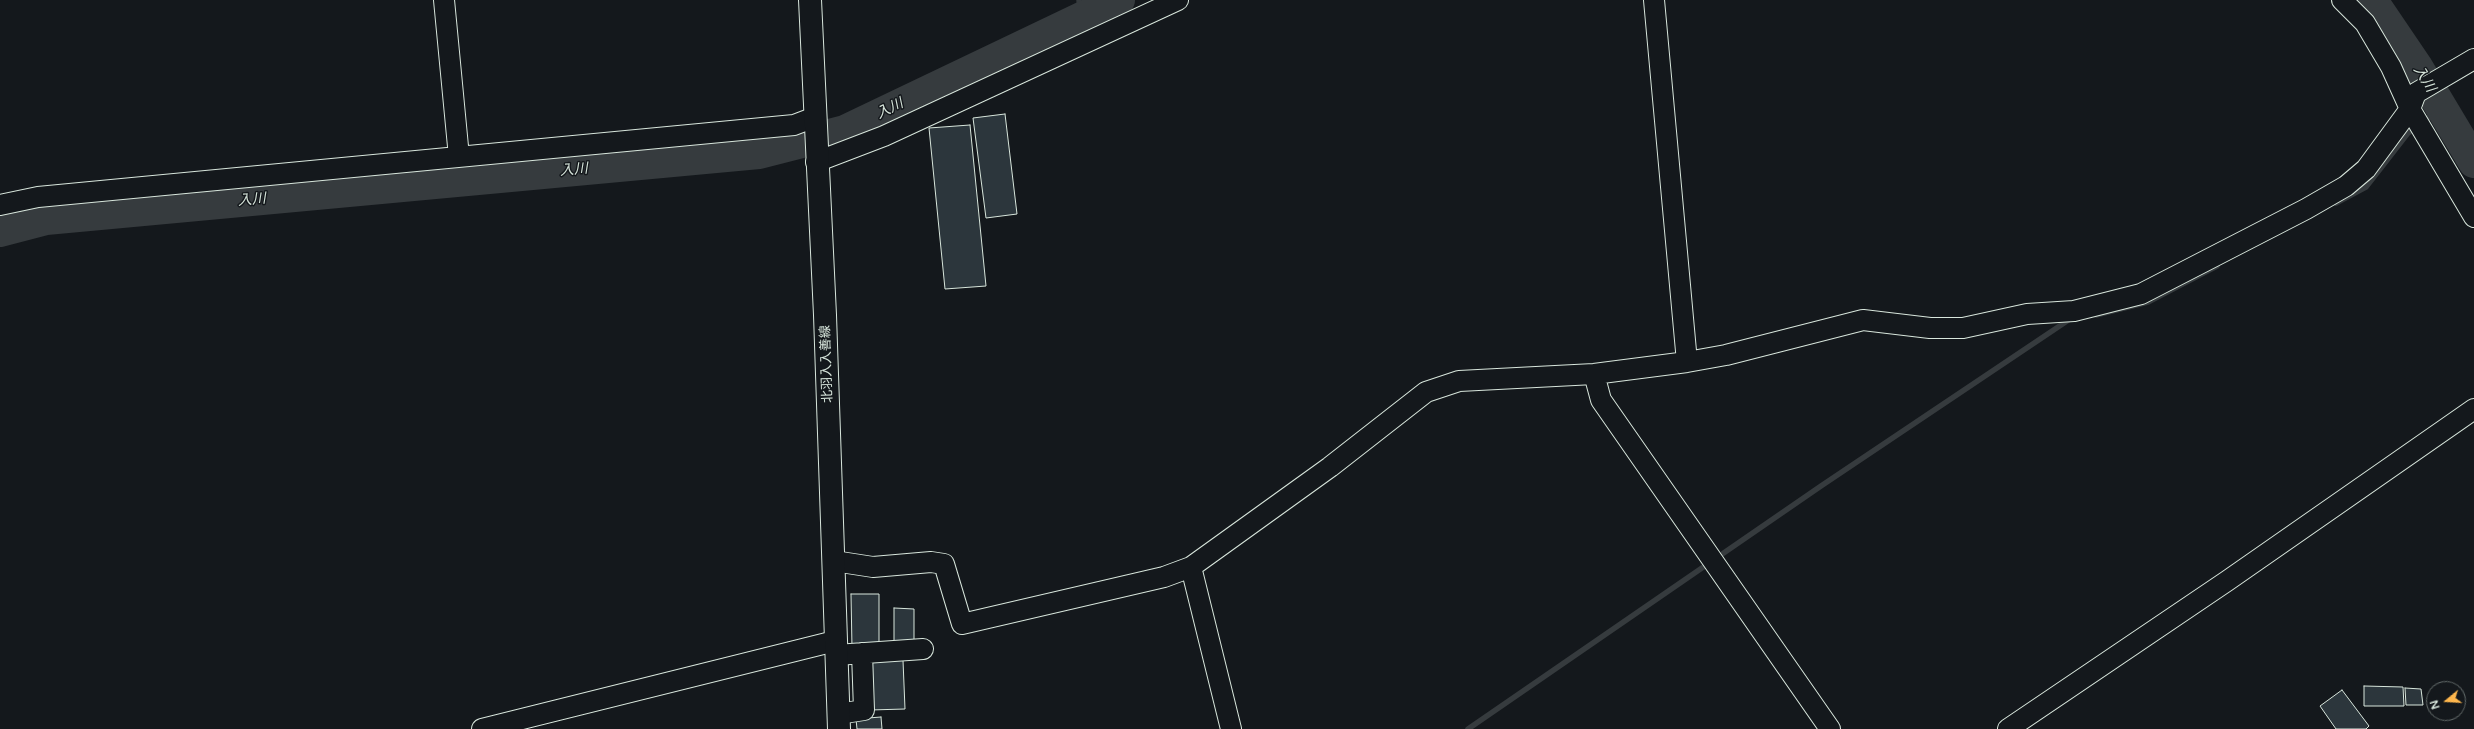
<!DOCTYPE html>
<html>
<head>
<meta charset="utf-8">
<style>
	body { margin:0 }
	#map { position:relative; width:2474px; height:729px; overflow:hidden; background:#14181c; font-family:"Varela Round",sans-serif }
	canvas { display:block }
	.north { position:absolute; left:2426px; top:681px; width:40px; height:40px; box-sizing:border-box; background:#14181c; border:1px solid #626a69; border-radius:50%; rotate:252deg; font-size:11px; font-weight:700; line-height:16px; text-align:center; color:#d8e6dc }
	.north::after { content:''; display:block; margin:auto; width:14px; height:18px; background:#ffb74d; clip-path:polygon(50% 0,100% 100%,50% 72%,0 100%) }
</style>
</head>
<body>
<div id="map">
<canvas width="2474" height="729"></canvas>
<div class="north">N</div>
</div>
<script>
const context = document.querySelector('canvas').getContext('2d');
context.lineJoin = 'round';
const toPath = rows => new Path2D(rows.map(r => 'M' + r).join(''));
function trace(path, color, width, dash) { context.strokeStyle = color; context.lineWidth = width; context.lineCap = dash ? 'butt' : 'round'; context.setLineDash(dash || []); context.stroke(path); }
function fillPath(path, color) { context.fillStyle = color; context.fill(path, 'evenodd'); }
function label(font, color, halo, rows, align = 'center') {
  context.font = font + ' "Varela Round","Noto Sans JP",sans-serif'; context.lineWidth = 3; context.setLineDash([]); context.textBaseline = 'middle'; context.strokeStyle = halo; context.fillStyle = color; for (const [text, x, y, turn = 0] of rows) {
    context.save(); context.translate(x, y); context.rotate((+turn || 0) * Math.PI / 180); context.textAlign = isNaN(turn) ? turn : align; if (halo) context.strokeText(text, 0, 0); context.fillText(text, 0, 0); context.restore();
  }
}
trace(toPath([
	[1079,0,1081,18],
	[2336,203,2366,187,2408,133,2443,107],
	[2096,315,2148,302,2217,266],
	[1468,729,1821,486,2070,319]
]), '#363b3e', 5.5);
trace(toPath([
	[2368,0,2377,8,2417,67,2474,162],
	[0,231,46,219,759,153,845,131,1119,0]
]), '#363b3e', 32);
const building = toPath([
	[1005,114,1017,214,986,218,973,118,1005,114],
	[970,125,986,286,945,289,929,128,970,125],
	[851,594,879,594,879,648,852,648,851,594],
	[894,608,914,609,914,645,894,646,894,608],
	[903,660,905,709,870,710,867,662,903,660],
	[2364,686,2403,687,2404,706,2364,706,2364,686],
	[2405,688,2421,689,2423,705,2406,705,2405,688],
	[2342,690,2369,726,2366,729,2336,729,2320,706,2342,690],
	[881,717,882,729,857,729,856,719,881,717]
]);
fillPath(building, '#2c363c');
trace(building, '#d8e6dc', 1);
const minor = toPath([
	[444,0,459,157],
	[1654,0,1687,362],
	[2342,0,2365,23,2391,67,2410,109,2474,217],
	[816,162,884,136,1178,0],
	[0,205,38,197,794,125,815,117],
	[1594,374,1601,400,1830,729],
	[834,561,873,567,931,562,944,564,962,624,1164,577,1191,567,1330,467,1426,392,1459,381,1594,374,1687,362,1726,355,1863,320,1930,328,1963,328,2027,314,2074,311,2141,294,2306,209,2346,186,2366,169,2410,109,2416,93,2474,59],
	[1191,567,1231,729],
	[836,655,923,649],
	[838,714,864,710,862,653],
	[482,729,835,641],
	[2008,729,2227,581,2474,409]
]);
const major = toPath([
	[810,0,825,315,839,729]
]);
trace(minor, '#d8e6dc', 22);
trace(major, '#d8e6dc', 24);
trace(minor, '#14181c', 20);
trace(major, '#14181c', 22);
label('13px', '#d8e6dc', '#14181c', [
	["北羽入入善線",827,364,-92]
]);
label('italic 14px', '#d8e6dc', '#14181c', [
	["入川",2424,79,58],
	["入川",890,109,-26],
	["入川",574,170,-5],
	["入川",252,200,-5]
]);
</script>
</body>
</html>
